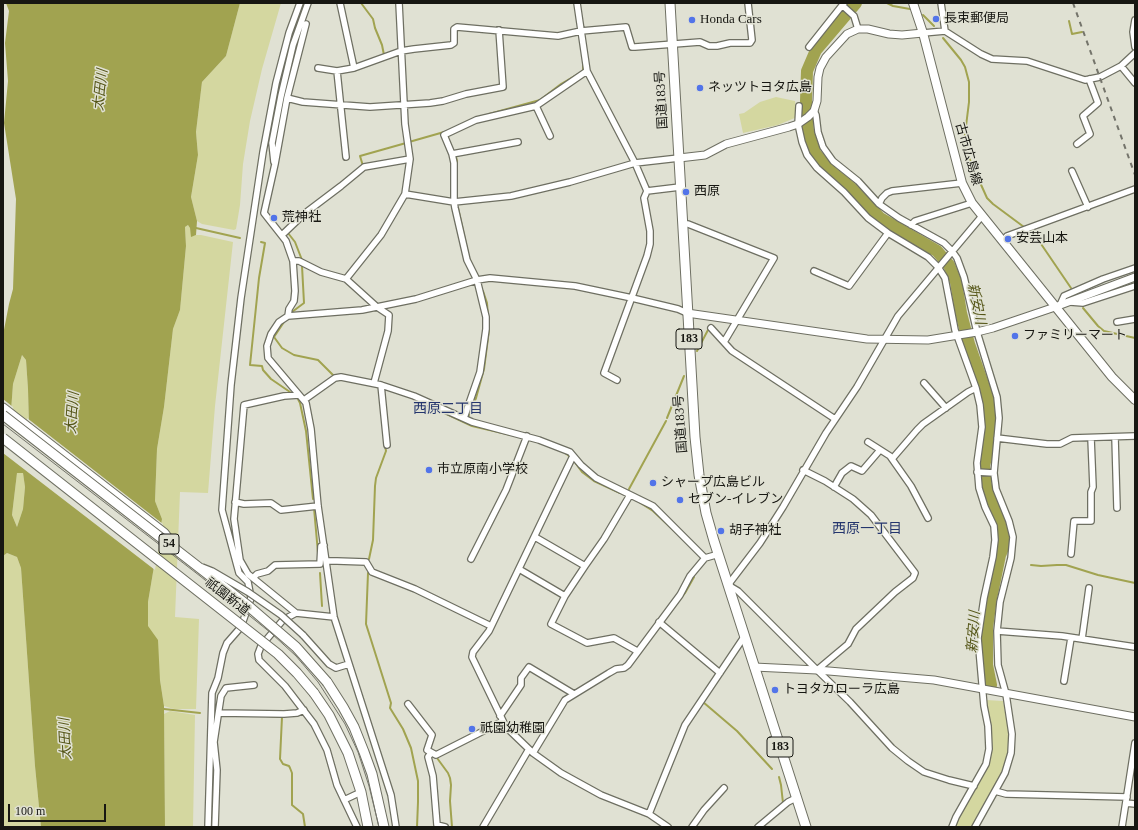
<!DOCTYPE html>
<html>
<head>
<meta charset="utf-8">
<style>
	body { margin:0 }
	#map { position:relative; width:1138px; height:830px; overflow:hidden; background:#e0e1d3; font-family:"Times New Roman",serif }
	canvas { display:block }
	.frame { position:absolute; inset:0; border:4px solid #171712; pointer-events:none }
	.scale { position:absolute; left:8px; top:804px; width:98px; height:18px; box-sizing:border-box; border:2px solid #171712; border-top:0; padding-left:5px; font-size:12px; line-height:14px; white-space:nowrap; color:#171712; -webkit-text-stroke:3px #e0e1d3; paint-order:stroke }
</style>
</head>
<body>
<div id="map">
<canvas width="1138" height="830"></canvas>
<div class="frame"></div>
<div class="scale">100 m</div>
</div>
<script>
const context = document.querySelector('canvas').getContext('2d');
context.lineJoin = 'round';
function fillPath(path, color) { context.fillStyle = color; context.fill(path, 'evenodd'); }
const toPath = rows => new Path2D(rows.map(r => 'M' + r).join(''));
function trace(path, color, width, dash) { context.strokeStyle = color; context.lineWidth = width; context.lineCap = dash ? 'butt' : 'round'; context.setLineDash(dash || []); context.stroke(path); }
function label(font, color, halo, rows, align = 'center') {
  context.font = font + ' "Times New Roman","Noto Sans JP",serif'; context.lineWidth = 3; context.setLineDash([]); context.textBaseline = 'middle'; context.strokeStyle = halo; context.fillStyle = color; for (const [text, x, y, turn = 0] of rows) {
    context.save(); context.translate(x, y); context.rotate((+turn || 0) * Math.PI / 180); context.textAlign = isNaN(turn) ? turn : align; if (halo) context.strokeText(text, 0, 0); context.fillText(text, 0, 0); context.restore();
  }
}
fillPath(toPath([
	[240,3,281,3,262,69,250,121,243,164,240,205,236,229,234,230,202,224,197,221,191,197,198,155,196,132,202,82,226,56],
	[776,97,795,101,797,117,778,125,743,133,739,114,744,113,760,102],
	[188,225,190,228,192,236,196,235,201,235,233,242,215,406,208,493,180,492,175,617,199,619,196,709,174,709,164,706,160,680,148,627,148,602,162,519,155,501,157,449,164,407,173,329,180,310,186,246,185,227],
	[22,355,26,360,28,389,29,426,15,435,11,411,13,384],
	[17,473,23,473,25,487,23,509,17,527,12,515],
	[7,553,17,557,21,568,35,766,41,827,3,827,3,556],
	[986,700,1003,701,1008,729,1008,753,1001,774,978,814,973,827,954,827,962,811,988,765],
	[170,711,195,715,193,827,165,827,164,714]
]), '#d4d7a0');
fillPath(toPath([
	[6,3,240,3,226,56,202,82,196,132,198,155,191,197,197,221,196,235,191,237,190,228,188,225,185,227,186,246,180,310,173,329,164,407,157,449,155,501,162,519,148,602,148,626,158,640,160,680,164,706,165,827,41,827,35,766,21,568,17,557,7,553,3,556,3,335,9,304,13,289,16,199,4,123,8,81,5,43,9,11],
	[22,355,26,360,28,389,29,426,15,435,11,411,13,384],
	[17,473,23,473,25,487,23,509,17,527,12,515]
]), '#a1a350');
fillPath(toPath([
	[3,399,13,407,17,432,27,425,27,418,163,524,155,570,3,453]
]), '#e0e1d3');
trace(toPath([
	[361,3,373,19,375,28,382,45,384,55],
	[887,3,893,6,910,9],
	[923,15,934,26],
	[1069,21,1072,34,1082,32],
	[943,38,961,60,965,67,969,82,969,102,964,142,965,149,987,198,993,204,1024,227],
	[582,71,583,71,583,60],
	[489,114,540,100,561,84,578,74],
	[409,142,444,132],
	[456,157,457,161,457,189],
	[363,166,360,156,406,143],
	[458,208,469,258,472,265],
	[196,228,240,238],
	[293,228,288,233,295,242,302,260],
	[1031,232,1039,241,1071,288],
	[261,242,265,243,259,278,250,365,262,366,263,370,271,379,290,392],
	[1083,308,1098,326,1104,331,1135,338],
	[292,312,304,303,302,266],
	[284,322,274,337,282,348,294,355,318,360,333,375],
	[697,351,709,328],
	[298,399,300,403,306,431,313,499],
	[438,410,472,426,511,435],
	[468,417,476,398,484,369,489,330,487,303,483,291],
	[667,418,684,376],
	[564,452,569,456],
	[574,461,582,472,594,481,620,493],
	[629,489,666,421],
	[639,502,653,511,683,539],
	[314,508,318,553],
	[1004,546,1008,549],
	[369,559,373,540,375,486,376,478,386,451,385,445],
	[1031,565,1041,566,1057,565,1066,565,1098,575,1135,583],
	[320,573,322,606],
	[368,573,366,624,391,703,390,708,403,729,411,748,418,781,418,802,417,827],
	[678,602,685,593,694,577],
	[704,700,703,702,737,731,772,769],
	[164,709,200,713],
	[266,716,282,717,280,759,283,764,289,766,290,768,292,773,292,805,303,814,305,827],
	[437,758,448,773,450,778,451,785,450,801,452,827],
	[779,777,781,785,783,803]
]), '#a1a350', 2);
trace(toPath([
	[856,3,816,50,807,71,806,101,808,132,815,153,829,170,850,187,880,218,937,251,949,265,956,282,961,313,969,344,988,398,990,425,987,455,984,465,986,486,1004,532,1004,546,1000,555,991,599,987,628,987,665,991,685]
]), '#a1a350', 12);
const minor = toPath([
	[340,3,354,68],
	[577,3,587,71,635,163,647,191,644,198,650,231,650,244,647,256,604,373,617,380],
	[941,3,945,31],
	[843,6,854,16,858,29],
	[1135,20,1133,32,1135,47],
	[923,33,945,31,981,54,992,59,1027,61,1085,80,1100,77,1121,66,1135,53],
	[809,47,844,3],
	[1121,66,1135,83],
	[318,68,337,71,354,68,401,51,414,49,451,45,454,43,454,29,457,27,558,36,581,31,626,27,632,47,635,47,700,42,709,46,717,46,730,43,750,43,752,40,748,3],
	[337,71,346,157],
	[287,98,303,102,370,107,430,103,443,101,466,94,503,87,499,30],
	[536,106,550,136],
	[799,106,798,124,802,142,807,155,817,168,844,192,868,218,888,233,928,257,938,267,945,278,955,330,976,388,980,405,982,427,977,463,979,488,985,507,994,526,995,540,993,557,984,598,978,638,984,706,988,726,989,749,986,764,956,817,952,827],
	[814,111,816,115,818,132,823,147,833,161,858,181,879,204,899,218,944,243,952,251,957,258,964,277,977,332,997,397,999,418,994,473,996,489,1009,521,1013,537,1011,558,1000,602,997,631,998,665,1006,694,1012,734,1011,753,1005,773,975,827],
	[1077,144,1090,134,1083,116,1098,103,1089,79],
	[452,154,518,142],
	[274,162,272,143,281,96,293,45,308,3],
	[1072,171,1088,207],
	[647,191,680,187],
	[405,194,454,202,511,196,570,182,635,163,679,158],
	[879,204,882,198,887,193,892,191,962,183],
	[682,224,688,224,774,258,724,342],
	[911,225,915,221,972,203],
	[282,235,304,214,341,186,364,167,410,159],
	[1003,241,1007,236,1135,189],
	[293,261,299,261,321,272,346,279,377,307,389,315,388,331,374,383],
	[814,271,849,286,888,233],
	[346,279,381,235,405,194,410,159,405,124,399,3],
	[1070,302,1083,303,1135,286],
	[1060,305,1064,296,1103,279,1135,268],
	[288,316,289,309,294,301,295,291,293,261,286,241,264,213,275,164,287,98,306,24],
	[1117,322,1135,319],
	[711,328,732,351,835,419],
	[924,383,946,408],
	[381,385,387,445],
	[304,400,335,378,341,377,381,385,414,396,472,422,539,440,570,452,581,465,596,478,653,506,705,558,719,554],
	[464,418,480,372,486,329,486,317,477,280,467,260,455,208,454,202,454,163,452,154,444,135,476,120,536,106,587,71],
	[1115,437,1117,508],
	[997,438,1047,444,1060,444,1072,438,1135,436],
	[868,442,890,456,892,459,911,486,928,518],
	[573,456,489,631,473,652,472,657,503,721,506,727,533,753,561,773,601,795,649,814,668,827],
	[892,459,917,430,923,424,968,392,976,388],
	[803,470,825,481,853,499,871,515,915,573,913,578,895,592,856,629,848,644,817,670],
	[977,472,994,473],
	[834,487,842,473,851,466,862,471,880,450],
	[235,502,244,504,271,503,281,510,318,506],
	[535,537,585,566,604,539,630,495],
	[1071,554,1074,521,1091,521,1091,492,1093,487,1091,438],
	[471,559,506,490,527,436],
	[327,561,337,561,366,562,372,572,415,589,491,626],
	[519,569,565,596,585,566],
	[253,578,257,574,268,571,275,565,320,564,321,546,324,545],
	[565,596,551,624,587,643,614,638,637,651],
	[296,613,248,574,240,560,234,519,244,405,284,396,299,395],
	[334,617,296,613,283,620,261,646,258,654,259,660,285,686,314,724,327,750,337,785,357,827],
	[659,622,720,673],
	[997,631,1062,636,1135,647],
	[303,635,329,664,336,668,349,664],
	[1082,639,1089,588],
	[1064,681,1071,638],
	[408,704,432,735,427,750,436,755,503,721],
	[219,713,284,714,297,713,304,710],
	[500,716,521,685,521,678,529,667,574,694],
	[431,753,428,757,433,776,437,825,445,827],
	[533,753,565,700,609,673,616,669,624,668,628,665,680,595,690,576,705,558],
	[974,786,949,780,924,772,908,761,892,748,850,702,817,670,738,591,728,585,760,543,783,507,826,433,857,387,898,316,982,216],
	[995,791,1006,794,1127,797],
	[344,800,361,792],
	[1126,803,1135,804],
	[649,814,685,725,744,637],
	[208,827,212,693,218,678,223,653,227,643,241,627,251,598,248,582,239,573,222,510,231,385,241,298,263,152,276,83,289,33,300,3],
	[215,827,217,770,214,742,221,696,226,688,254,685],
	[396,827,391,795,334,617,318,506,311,429,306,403,268,358,267,346,271,334,279,322,288,316,362,310,416,299,477,280,490,278,575,286,632,298,678,309,687,313],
	[483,827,529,749],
	[692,827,704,810,724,788],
	[758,827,788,802,796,798],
	[1122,827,1135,743]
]);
const tertiary = toPath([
	[679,158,705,155,726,144,789,127,798,124,808,117,814,111,817,101,818,77,820,68,826,57,847,34,858,29,868,29,889,34,902,35,923,33],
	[687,313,867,339,928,340,977,332,993,328,1055,307,1135,277],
	[754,667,817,670,934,680,1135,717]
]);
const secondary = toPath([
	[913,3,923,33,962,183,972,203,1112,377,1135,400]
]);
const trunk = toPath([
	[670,3,695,437,699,475,706,513,714,541,806,827],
	[3,408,164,533,174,546],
	[327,682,343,707,354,727,364,752,372,774,384,827],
	[314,693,329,715,348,753,361,792,368,827]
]);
trace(minor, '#6e6f62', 8);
trace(tertiary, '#6e6f62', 9);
trace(secondary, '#6e6f62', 10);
trace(trunk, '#6e6f62', 11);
trace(minor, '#fff', 5.5);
trace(tertiary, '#fff', 7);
trace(secondary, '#fff', 8);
trace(trunk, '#fff', 9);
trace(toPath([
	[3,424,200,576,271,633,296,656,318,682,345,724,358,752,369,786,379,827]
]), '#74746b', 1);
trace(toPath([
	[1073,3,1135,175]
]), '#74746b', 2, [5, 5]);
const minorBridge = toPath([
	[202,567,212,571,248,592,281,615,303,635]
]);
const trunkBridge = toPath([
	[3,415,246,604,296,647,327,682],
	[3,438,278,654,297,673,314,693]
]);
trace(minorBridge, '#6e6f62', 8, []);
trace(trunkBridge, '#6e6f62', 11, []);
trace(minorBridge, '#fff', 5.5);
trace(trunkBridge, '#fff', 9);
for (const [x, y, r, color] of [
	[936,19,4,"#5274e9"],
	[692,20,4,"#5274e9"],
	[700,88,4,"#5274e9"],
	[686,192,4,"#5274e9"],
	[274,218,4,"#5274e9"],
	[1008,239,4,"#5274e9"],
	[1015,336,4,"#5274e9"],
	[429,470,4,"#5274e9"],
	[653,483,4,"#5274e9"],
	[680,500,4,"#5274e9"],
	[721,531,4,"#5274e9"],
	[775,690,4,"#5274e9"],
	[472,729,4,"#5274e9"]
]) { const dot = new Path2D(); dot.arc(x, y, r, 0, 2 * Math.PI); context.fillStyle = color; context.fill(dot); trace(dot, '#e0e1d3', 1.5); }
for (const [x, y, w] of [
	[689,339,26],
	[169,544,20],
	[780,747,26]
]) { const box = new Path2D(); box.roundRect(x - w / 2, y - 10, w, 20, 3); context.fillStyle = '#e0e1d3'; context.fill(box); trace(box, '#171712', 1); }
label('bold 12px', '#171712', null, [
	["183",689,339],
	["54",169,544],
	["183",780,747]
]);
label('13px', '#171712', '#e0e1d3', [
	["長束郵便局",944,19],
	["Honda Cars",700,20],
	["ネッツトヨタ広島",708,88],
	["西原",694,192],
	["荒神社",282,218],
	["安芸山本",1016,239],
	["ファミリーマート",1023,336],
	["市立原南小学校",437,470],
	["シャープ広島ビル",661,483],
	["セブン-イレブン",688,500],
	["胡子神社",729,531],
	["トヨタカローラ広島",783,690],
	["祇園幼稚園",480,729]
], 'left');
label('13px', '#171712', '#e0e1d3', [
	["国道183号",662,100,-93],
	["古市広島線",968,154,74],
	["国道183号",681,424,-94],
	["祇園新道",227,597,38]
]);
label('italic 14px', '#555618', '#e0e1d3', [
	["太田川",101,90,-84],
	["新安川",976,304,78],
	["太田川",73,413,-86],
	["新安川",974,632,-86],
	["太田川",66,739,-93]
]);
label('14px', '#24356d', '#e0e1d3', [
	["西原二丁目",448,409],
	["西原一丁目",867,529]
]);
</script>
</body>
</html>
